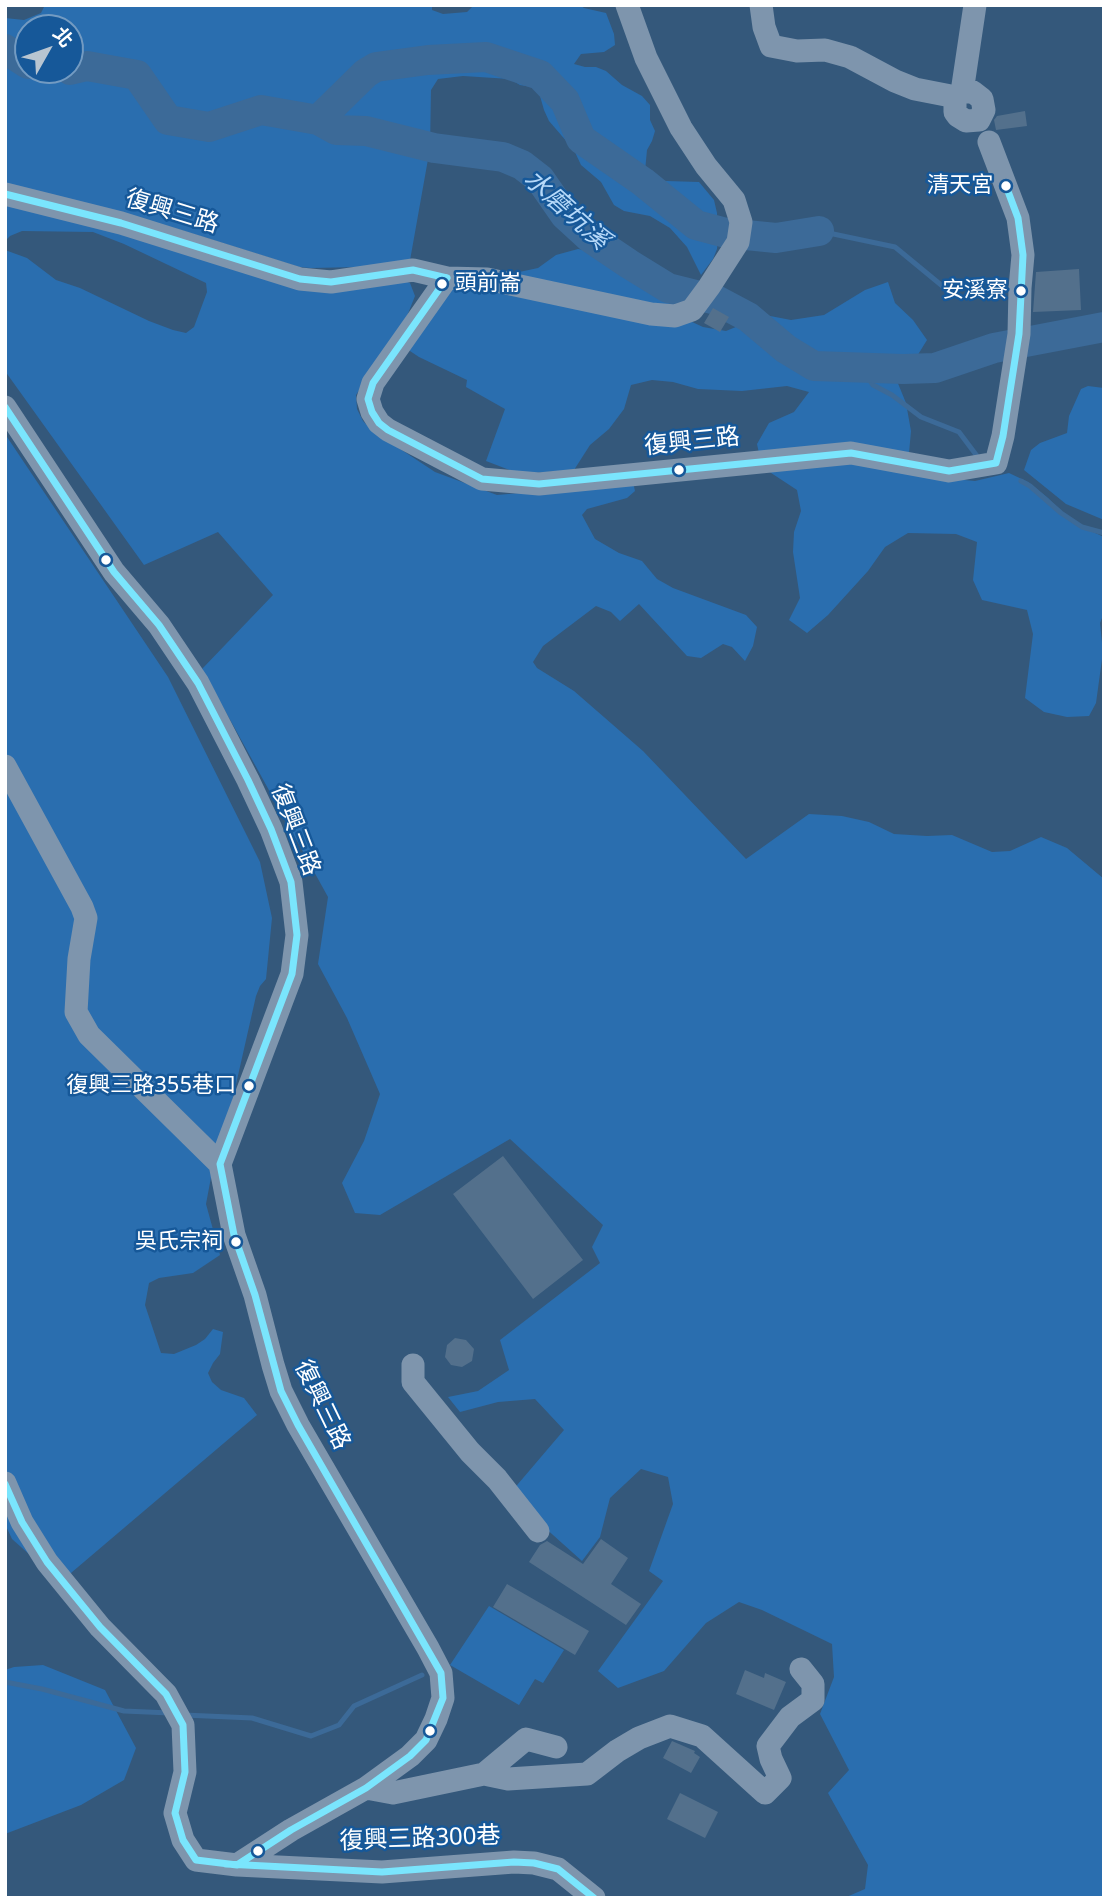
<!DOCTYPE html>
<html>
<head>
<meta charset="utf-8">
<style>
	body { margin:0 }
	#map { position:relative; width:1109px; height:1903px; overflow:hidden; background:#34587b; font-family:"Noto Sans","Noto Sans TC",sans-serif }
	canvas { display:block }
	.frame { position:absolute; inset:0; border:7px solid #fff; pointer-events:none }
	.north { position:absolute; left:14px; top:14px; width:70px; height:70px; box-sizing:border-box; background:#165899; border:2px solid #739bc2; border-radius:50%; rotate:50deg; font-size:19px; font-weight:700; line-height:28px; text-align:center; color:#fff }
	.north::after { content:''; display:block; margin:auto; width:24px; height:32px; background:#b8c5d1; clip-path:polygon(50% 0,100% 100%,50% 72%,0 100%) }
</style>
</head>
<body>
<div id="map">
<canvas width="1109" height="1903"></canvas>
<div class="frame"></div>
<div class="north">北</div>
</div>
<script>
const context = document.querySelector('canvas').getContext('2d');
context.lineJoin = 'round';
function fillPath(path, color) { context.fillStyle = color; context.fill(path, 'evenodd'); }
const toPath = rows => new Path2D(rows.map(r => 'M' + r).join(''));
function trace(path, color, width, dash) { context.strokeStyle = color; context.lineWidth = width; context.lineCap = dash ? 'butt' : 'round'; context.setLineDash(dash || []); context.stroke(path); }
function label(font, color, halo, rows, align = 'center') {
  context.font = font + ' "Noto Sans","Noto Sans TC",sans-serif'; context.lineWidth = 5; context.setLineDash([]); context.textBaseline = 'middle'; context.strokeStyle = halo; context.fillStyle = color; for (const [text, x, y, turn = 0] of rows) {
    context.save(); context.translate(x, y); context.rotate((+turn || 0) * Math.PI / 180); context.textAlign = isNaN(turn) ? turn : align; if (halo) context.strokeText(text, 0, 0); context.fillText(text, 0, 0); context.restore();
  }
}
fillPath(toPath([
	[45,5,432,5,432,10,443,14,467,12,474,5,580,5,584,8,606,13,614,34,615,45,604,52,581,54,574,64,585,67,596,67,606,71,622,85,642,96,650,105,650,120,655,131,652,141,647,150,645,171,655,178,666,181,699,182,714,200,717,213,718,237,717,249,713,259,701,275,687,247,670,228,650,216,624,211,614,205,601,182,581,165,574,150,549,121,544,110,540,96,532,87,520,85,510,79,463,76,438,79,431,90,430,148,409,266,311,268,299,267,171,227,5,184,5,18,24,20,41,13],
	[28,28,70,28,70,70,28,70],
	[5,202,250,270,399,279,410,283,415,296,407,316,356,395,357,409,363,421,373,431,435,472,497,495,577,488,633,482,635,491,627,498,587,509,582,515,595,539,619,553,642,561,657,579,673,588,746,615,757,627,753,646,745,661,732,647,723,644,701,658,687,656,639,604,620,621,611,612,596,606,543,646,533,662,537,668,574,691,643,751,746,859,809,814,842,816,869,822,894,834,927,836,952,835,992,852,1010,851,1041,837,1067,848,1104,879,1104,1898,844,1898,865,1889,868,1865,828,1793,849,1770,820,1714,834,1677,832,1644,762,1610,739,1602,706,1623,664,1671,618,1688,598,1671,663,1581,649,1571,673,1504,668,1477,641,1469,610,1498,600,1537,582,1561,543,1526,512,1491,564,1430,535,1399,498,1402,460,1412,448,1397,478,1391,509,1370,500,1340,600,1263,592,1247,603,1225,510,1139,380,1215,355,1213,342,1183,364,1141,380,1094,347,1018,318,964,328,897,202,669,273,595,218,532,144,565,5,371,5,250,27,258,56,280,80,288,149,321,173,330,186,333,194,327,207,292,206,283,124,244,93,232,22,231,10,236,5,241],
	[578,249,599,253,636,254,664,273,685,302,679,316,703,327,726,331,765,315,791,320,824,315,865,290,888,282,895,303,913,320,927,340,914,361,897,381,906,403,911,431,909,453,953,479,975,481,1009,473,1028,482,1048,498,1071,522,1104,537,1104,613,1100,623,1103,652,1096,703,1089,716,1067,717,1044,712,1025,698,1033,634,1027,610,982,600,973,580,977,542,956,534,908,533,885,547,868,571,828,615,807,633,789,620,800,598,793,552,794,532,801,511,797,490,762,467,757,444,769,423,794,412,809,392,787,386,742,391,698,389,673,382,652,380,631,385,624,409,609,429,590,445,574,470,520,474,486,461,505,409,466,387,467,380,419,357,410,351,408,345,449,287,538,268,556,255],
	[1088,386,1104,388,1104,520,1066,504,1024,470,1031,450,1040,443,1067,433,1069,416,1081,389],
	[5,434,168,677,260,862,272,918,266,979,260,986,256,996,225,1133,215,1156,206,1204,220,1255,193,1273,159,1278,149,1283,145,1305,161,1353,174,1354,196,1345,205,1339,213,1329,223,1332,220,1354,213,1363,208,1373,212,1382,221,1390,244,1398,257,1415,58,1584,39,1563,12,1539,5,1524],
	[489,1606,564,1650,543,1683,535,1679,519,1705,450,1665],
	[43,1665,105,1690,136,1748,124,1780,81,1805,5,1834,5,1670,14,1667]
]), '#2a6eaf');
trace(toPath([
	[819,231,895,247,946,289,985,280],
	[861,368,873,385,892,395,921,417,959,432,977,456],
	[1021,481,1030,486,1061,513,1082,527,1104,533],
	[5,1682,42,1689,124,1711,170,1713],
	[184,1715,252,1718,311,1736,339,1725,354,1706,422,1675]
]), '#3c6a98', 5);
trace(toPath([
	[5,49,28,64],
	[70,70,87,66,137,75,168,120,209,127,261,110,318,120,336,130,366,131,434,148,503,157,522,165,540,179,565,215,589,237,629,264,668,288,716,300,748,317,786,349,814,366,903,369,935,368,994,348,1104,327],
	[318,120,366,73,376,67,428,60,486,57,540,75,565,101,581,139,643,182,696,225,726,233,776,238,819,231]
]), '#3c6a98', 30);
fillPath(toPath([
	[1025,111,1027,126,996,130,994,120,997,116],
	[1079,269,1081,310,1033,312,1036,272],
	[713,308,729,317,720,332,704,323],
	[503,1156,583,1260,533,1299,453,1194],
	[455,1338,466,1340,474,1349,472,1361,462,1367,451,1365,445,1357,447,1345],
	[601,1539,628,1558,611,1584,641,1604,626,1625,529,1562,540,1545,547,1541,583,1564],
	[507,1584,589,1631,575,1655,493,1607],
	[745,1670,764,1678,765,1673,786,1682,774,1710,736,1694],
	[672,1741,695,1751,694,1753,700,1757,691,1773,663,1758],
	[680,1793,718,1812,705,1838,667,1819]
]), '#53708c');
trace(toPath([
	[761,5,764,27,771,46,797,51,825,50,850,57,895,81,915,89,956,97],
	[962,92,956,97,955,102,955,112,958,116,966,121,979,120,984,110,982,99,973,92,962,92,975,5],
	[5,194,121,223,300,279,331,282,413,270,447,278,487,279,651,314,675,316,692,310,709,287,738,242,741,222,734,200,706,166,681,128,646,58,627,5],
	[447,278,373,383,368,399,372,412,379,423,388,430,482,479,539,484,851,453,949,471,996,463,1003,436,1019,334,1020,288,1023,255,1018,218,989,142],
	[5,407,114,572,159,625,198,683,248,780,271,829,291,882,297,935,292,974,220,1164,234,1235,255,1295,273,1365,281,1391,298,1425,428,1648,441,1673,443,1698,436,1719,426,1740,410,1756,366,1788,291,1830,237,1865],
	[5,766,82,907,86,918,79,959,76,1012,89,1035,220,1164],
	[413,1365,413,1382,470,1452,497,1479,538,1531],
	[5,1483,22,1522,47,1562,100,1627,166,1694,183,1725,185,1772,175,1813,183,1840,196,1860,237,1865,382,1872,514,1862,534,1863,558,1869,594,1898],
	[484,1774,526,1739,556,1747],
	[366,1788,393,1793,484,1774,508,1779,587,1774,617,1751,639,1738,670,1726,702,1736,765,1793,780,1778,771,1759,768,1746,790,1717,813,1700,813,1684,801,1669]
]), '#7e95ad', 23);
trace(toPath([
	[5,194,121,223,300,279,331,282,413,270,447,278],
	[447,278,373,383,368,399,372,412,379,423,388,430,482,479,539,484,851,453,949,471,996,463,1003,436,1019,334,1023,255,1018,218,1006,186],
	[5,407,114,572,159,625,198,683,248,780,271,829,291,882,297,935,292,974,220,1164,234,1235,255,1295,281,1391,298,1425,441,1673,443,1698,426,1740,410,1756,366,1788,291,1830,237,1865,196,1860,183,1840,175,1813,185,1772,183,1725,166,1694,100,1627,47,1562,22,1522,5,1484],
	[226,1864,382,1872,514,1862,534,1863,558,1869,594,1898]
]), '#7ae5fd', 7);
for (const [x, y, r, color] of [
	[1006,186,6,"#fff"],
	[442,284,6,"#fff"],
	[1021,291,6,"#fff"],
	[679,470,6,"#fff"],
	[106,560,6,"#fff"],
	[249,1086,6,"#fff"],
	[236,1242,6,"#fff"],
	[430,1731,6,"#fff"],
	[258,1851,6,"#fff"]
]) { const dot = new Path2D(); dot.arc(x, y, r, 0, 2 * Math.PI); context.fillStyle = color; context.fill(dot); trace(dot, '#165899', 2.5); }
label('22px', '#fff', '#165899', [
	["清天宮",993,186],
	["頭前崙",455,284,"left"],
	["安溪寮",1008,291],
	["復興三路355巷口",236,1086],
	["吳氏宗祠",223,1242]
], 'right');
label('24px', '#fff', '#165899', [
	["復興三路",172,212,17],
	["復興三路",692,442,-6],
	["復興三路",295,830,69],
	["復興三路",322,1405,64],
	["復興三路300巷",420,1839,-2]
]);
label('italic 26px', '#b6d9f9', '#165899', [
	["水磨坑溪",566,210,42]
]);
</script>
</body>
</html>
